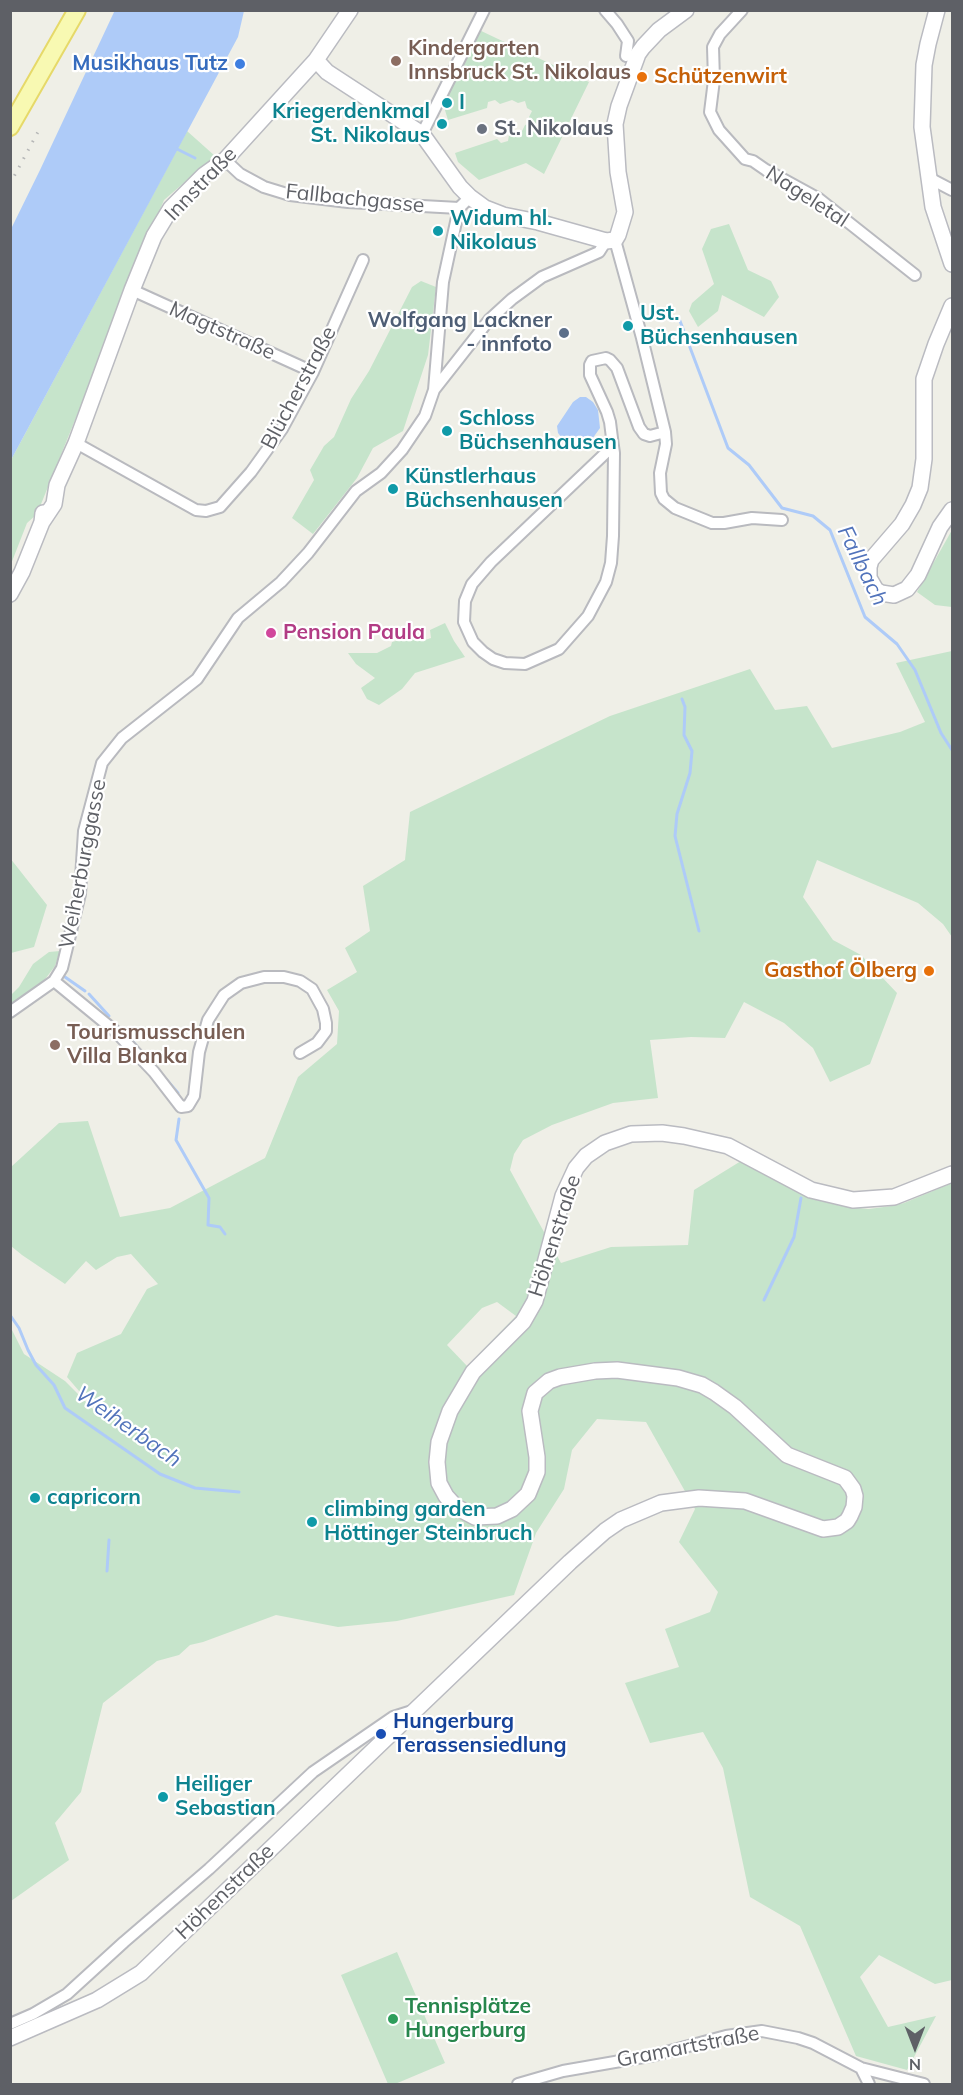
<!DOCTYPE html>
<html>
<head>
<meta charset="utf-8">
<style>
	body { margin:0 }
	#map { position:relative; width:963px; height:2095px; overflow:hidden; background:#efefe7; font-family:Mulish,sans-serif }
	canvas { display:block }
	.frame { position:absolute; inset:0; border:12px solid #5e6066; pointer-events:none }
	.north { position:absolute; left:885px; top:2017px; width:60px; height:60px; -webkit-text-stroke:4px #fff; paint-order:stroke; rotate:180deg; font-size:16px; font-weight:700; line-height:24px; text-align:center; color:#5e6066 }
	.north::after { content:''; display:block; margin:auto; width:21px; height:27px; background:#5e6066; clip-path:polygon(50% 0,100% 100%,50% 72%,0 100%) }
</style>
</head>
<body>
<div id="map">
<canvas width="963" height="2095"></canvas>
<div class="frame"></div>
<div class="north">N</div>
</div>
<script>
const context = document.querySelector('canvas').getContext('2d');
context.lineJoin = 'round';
function fillPath(path, color) { context.fillStyle = color; context.fill(path, 'evenodd'); }
const toPath = rows => new Path2D(rows.map(r => 'M' + r).join(''));
function trace(path, color, width, dash) { context.strokeStyle = color; context.lineWidth = width; context.lineCap = dash ? 'butt' : 'round'; context.setLineDash(dash || []); context.stroke(path); }
function label(font, color, halo, rows, align = 'center') {
  context.font = font + ' Mulish,sans-serif'; context.lineWidth = 4.5; context.setLineDash([]); context.textBaseline = 'middle'; context.strokeStyle = halo; context.fillStyle = color; for (const [text, x, y, turn = 0] of rows) {
    context.save(); context.translate(x, y); context.rotate((+turn || 0) * Math.PI / 180); context.textAlign = isNaN(turn) ? turn : align; if (halo) context.strokeText(text, 0, 0); context.fillText(text, 0, 0); context.restore();
  }
}
fillPath(toPath([
	[477,29,589,82,544,174,526,163,479,180,458,162,455,153,497,139,501,143,508,141,509,135,522,131,525,125,531,123,529,117,532,111,527,108,525,101,518,103,512,100,500,104,495,100,488,102,487,108,448,120,444,107,448,88],
	[187,131,215,156,164,200,37,514,27,523,11,564,11,460],
	[729,224,748,270,771,281,779,297,764,317,722,295,718,311,698,327,689,311,692,303,714,284,702,249,711,229],
	[421,281,436,287,428,355,403,431,373,448,357,478,313,534,292,518,314,480,310,470,324,446,334,437,351,399,369,371,412,287],
	[952,530,952,607,935,605,917,592],
	[445,623,454,641,465,657,415,673,402,689,379,705,367,699,361,688,375,678,356,664,348,653,377,653,391,646,392,642,411,637,422,641,431,638,430,630],
	[952,651,952,937,943,924,918,903,817,860,803,897,833,940,861,955,897,993,870,1064,830,1082,813,1048,784,1023,744,1002,725,1038,691,1037,650,1040,658,1098,613,1103,552,1125,523,1140,514,1154,510,1170,561,1263,611,1247,688,1245,694,1190,741,1161,793,1190,816,1200,846,1207,869,1209,891,1206,904,1203,952,1183,952,1980,935,1984,879,1955,860,1977,888,2027,936,2016,907,2070,856,2056,800,1926,750,1897,723,1768,703,1732,650,1743,625,1683,679,1667,665,1629,710,1612,718,1592,679,1542,695,1509,646,1422,597,1419,572,1450,564,1489,536,1533,514,1595,397,1621,338,1627,276,1615,203,1642,190,1645,179,1655,157,1661,103,1703,81,1792,55,1823,69,1860,11,1901,10,1326,24,1354,65,1381,104,1420,67,1377,77,1353,121,1334,147,1289,158,1284,131,1254,117,1257,96,1270,86,1261,65,1284,22,1255,11,1246,11,1167,59,1123,88,1121,120,1217,170,1208,265,1158,298,1077,337,1044,339,1011,327,990,357,972,345,948,370,931,363,886,405,860,410,812,610,716,750,669,775,710,807,706,832,748,900,732,925,722,896,663],
	[497,1302,516,1316,467,1366,447,1345,482,1308],
	[10,858,47,905,34,947,11,953],
	[60,951,55,966,43,982,11,1005,11,995,19,987,33,964,49,952],
	[397,1952,445,2063,395,2084,388,2084,341,1975]
]), '#c6e4cb');
fillPath(toPath([
	[115,10,244,11,238,37,11,460,11,229,40,170],
	[580,397,586,397,593,402,598,410,600,428,585,449,580,450,562,438,558,433,557,426,573,402]
]), '#aecbf8');
trace(toPath([
	[175,148,195,158],
	[680,321,728,448,749,465,782,508,813,516,830,530,865,617,897,644,915,670,941,733,952,750],
	[682,699,685,707,684,735,692,751,690,773,677,814,675,836,699,931],
	[65,977,85,991],
	[89,994,109,1016],
	[123,1030,139,1049],
	[166,1079,178,1093],
	[179,1119,176,1140,209,1198,208,1225,220,1227,225,1234],
	[764,1300,794,1237,801,1198],
	[10,1315,19,1328,28,1350,36,1365,54,1385,65,1408,160,1474,195,1488,239,1492],
	[107,1571,109,1540]
]), '#aecbf8', 3);
const street = toPath([
	[605,10,617,24,628,41,626,56],
	[742,10,720,34,713,47,714,80,710,112,719,130,745,159,753,161,766,170,819,199,915,275],
	[422,134,484,10],
	[225,160,240,174,264,187,290,195,348,202,459,208],
	[929,178,952,190],
	[615,240,642,338,665,432,666,444,660,473,661,493,664,499,675,508,712,523,724,523,752,518,782,520],
	[132,290,313,372],
	[434,390,489,320,512,299,542,277,599,252,606,241],
	[76,443,196,510,206,511,220,507,251,472,282,429,313,372,363,260],
	[613,446,491,562,472,584,465,601,464,622,473,642,483,652,493,659,505,663,525,664,559,649,588,616,606,582,611,563,613,536,614,453,613,446,610,422,607,412,590,375,590,365,592,361,606,358,610,360,617,368,639,427,644,434,650,436,665,432],
	[54,981,115,1031,154,1072,181,1107,188,1106,194,1096,199,1052,208,1020,224,995,241,983,264,977,284,977,300,981,312,989,323,1009,326,1023,326,1031,317,1043,300,1053],
	[10,1012,54,981,62,968,80,894,84,831,102,763,122,738,197,679,238,618,281,582,308,553,356,491,381,473,402,450,425,416,434,390,443,282,459,208,470,197],
	[10,2024,33,2014,67,1994,124,1942,209,1869,313,1772,393,1717,412,1711],
	[861,2068,869,2084],
	[518,2084,563,2071,655,2055,726,2036,762,2031,798,2038,813,2043,861,2068,924,2084]
]);
const secondary = toPath([
	[937,10,928,44,924,65,922,127,933,207,952,264],
	[316,60,327,72,422,134,460,187,470,197,485,208,503,215,538,222,606,241,615,240,618,235,625,212,618,172,615,124,619,106,638,54,643,47,659,30,686,10],
	[952,306,936,344,924,379,924,459,920,488,913,505,902,524,871,560,869,567,869,578,876,590,881,593,894,595,907,589,918,575,940,527,952,510],
	[42,522,54,504,57,485,76,443,132,290,154,236,171,208,204,175,225,160,316,60,350,10],
	[10,594,22,572,42,522,43,513],
	[10,2038,97,2000,141,1973,570,1562,605,1531,621,1520,661,1503,699,1498,745,1501,823,1529,838,1527,847,1521,850,1516,854,1507,855,1496,853,1489,845,1478,787,1455,735,1407,714,1392,702,1385,678,1378,617,1370,595,1371,560,1377,549,1381,535,1393,530,1411,537,1457,537,1472,528,1494,512,1509,497,1516,475,1517,456,1507,446,1496,439,1483,437,1462,439,1442,450,1411,473,1372,523,1322,535,1301,563,1196,576,1168,586,1156,605,1143,631,1134,662,1133,684,1136,728,1146,811,1190,853,1200,894,1197,952,1174]
]);
const primary = toPath([
	[10,127,77,10]
]);
trace(street, '#b9babf', 14);
trace(secondary, '#babbc1', 18);
trace(primary, '#e6d969', 20);
trace(street, '#fff', 10);
trace(secondary, '#fff', 15);
trace(primary, '#f8f9b2', 16);
trace(toPath([
	[10,184,39,130]
]), '#b6b7b7', 3, [1.5, 8]);
for (const [x, y, r, color] of [
	[396,61,6,"#8d6e63"],
	[240,64,6,"#3f7fe0"],
	[642,77,6,"#e8710a"],
	[447,103,6,"#0f9aa8"],
	[442,124,6,"#0f9aa8"],
	[482,129,6,"#6b7280"],
	[438,231,6,"#0f9aa8"],
	[628,326,6,"#0f9aa8"],
	[564,333,6,"#5c6f8a"],
	[447,431,6,"#0f9aa8"],
	[393,489,6,"#0f9aa8"],
	[271,633,6,"#d1479c"],
	[929,971,6,"#e8710a"],
	[55,1045,6,"#8d6e63"],
	[35,1498,6,"#0f9aa8"],
	[312,1522,6,"#0f9aa8"],
	[381,1734,6,"#1a4fb4"],
	[163,1797,6,"#0f9aa8"],
	[393,2019,6,"#2e9e5b"]
]) { const dot = new Path2D(); dot.arc(x, y, r, 0, 2 * Math.PI); context.fillStyle = color; context.fill(dot); trace(dot, '#fff', 2); }
label('bold 21px', '#785e54', '#fff', [
	["Kindergarten",408,49],
	["Innsbruck St. Nikolaus",408,73],
	["Tourismusschulen",67,1033],
	["Villa Blanka",67,1057]
], 'left');
label('bold 21px', '#366cbe', '#fff', [
	["Musikhaus Tutz",228,64]
], 'right');
label('bold 21px', '#c56008', '#fff', [
	["Schützenwirt",654,77],
	["Gasthof Ölberg",917,971,"right"]
], 'left');
label('bold 21px', '#0d838f', '#fff', [
	["I",459,103],
	["Kriegerdenkmal",430,112,"right"],
	["St. Nikolaus",430,136,"right"],
	["Widum hl.",450,219],
	["Nikolaus",450,243],
	["Ust.",640,314],
	["Büchsenhausen",640,338],
	["Schloss",459,419],
	["Büchsenhausen",459,443],
	["Künstlerhaus",405,477],
	["Büchsenhausen",405,501],
	["capricorn",47,1498],
	["climbing garden",324,1510],
	["Höttinger Steinbruch",324,1534],
	["Heiliger",175,1785],
	["Sebastian",175,1809]
], 'left');
label('bold 21px', '#5b616d', '#fff', [
	["St. Nikolaus",494,129]
], 'left');
label('21px', '#5e6066', '#fff', [
	["Innstraße",201,184,-46],
	["Nageletal",807,197,33],
	["Fallbachgasse",355,199,6],
	["Magtstraße",222,331,24],
	["Blücherstraße",299,388,-62],
	["Weiherburggasse",83,864,-79],
	["Höhenstraße",555,1236,-72],
	["Höhenstraße",225,1892,-44],
	["Gramartstraße",688,2047,-11]
]);
label('bold 21px', '#4e5e75', '#fff', [
	["Wolfgang Lackner",552,321],
	["- innfoto",552,345]
], 'right');
label('bold 21px', '#b23c85', '#fff', [
	["Pension Paula",283,633]
], 'left');
label('bold 21px', '#164399', '#fff', [
	["Hungerburg",393,1722],
	["Terassensiedlung",393,1746]
], 'left');
label('bold 21px', '#27864d', '#fff', [
	["Tennisplätze",405,2007],
	["Hungerburg",405,2031]
], 'left');
label('italic 22px', '#5173bb', '#fff', [
	["Fallbach",862,566,64],
	["Weiherbach",128,1427,35]
]);
</script>
</body>
</html>
